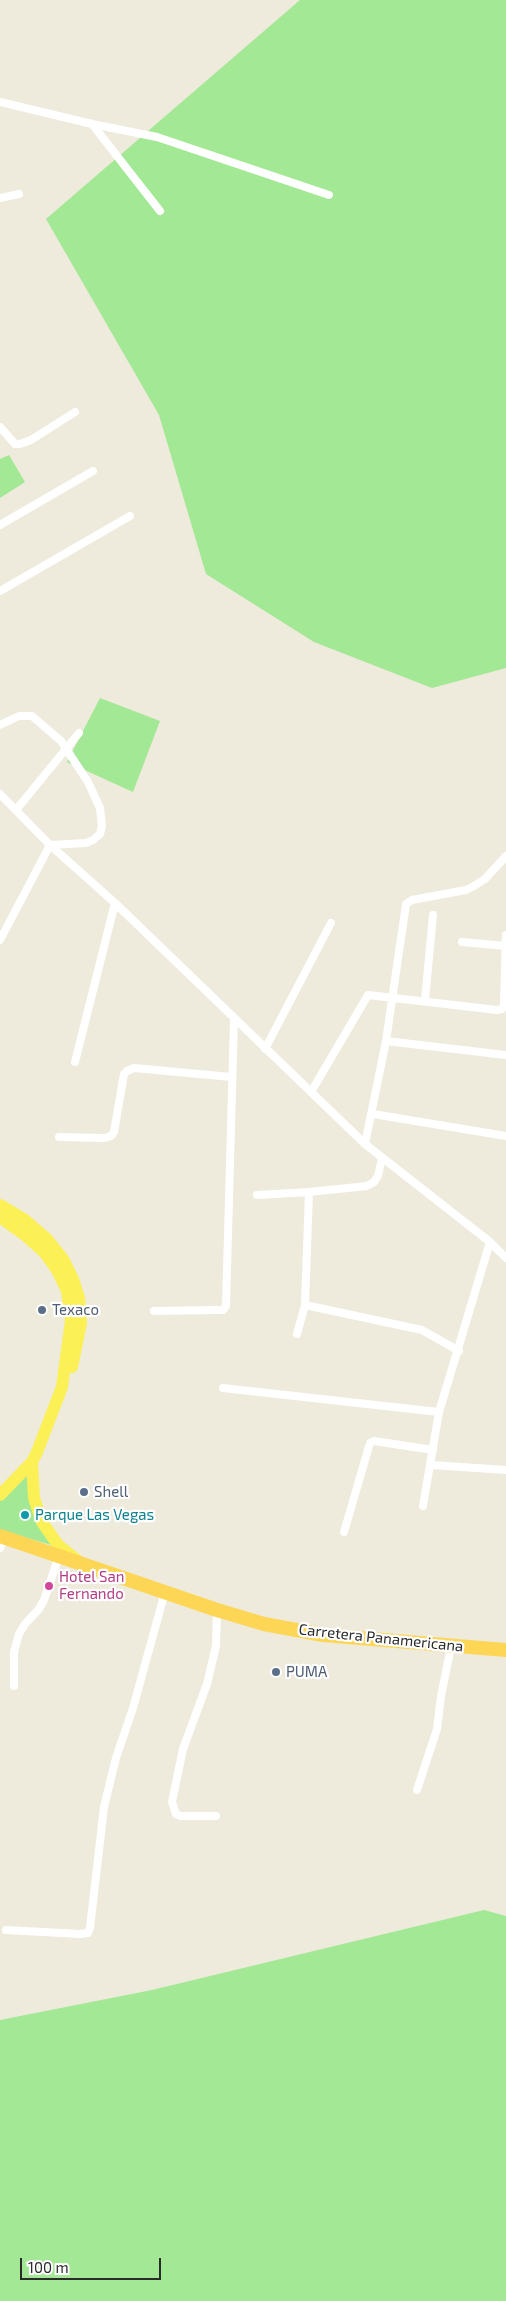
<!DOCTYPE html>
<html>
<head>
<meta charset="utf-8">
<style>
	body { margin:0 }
	#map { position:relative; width:506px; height:2301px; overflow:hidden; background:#eeeadc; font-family:"Exo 2",sans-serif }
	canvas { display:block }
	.scale { position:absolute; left:20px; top:2258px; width:141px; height:22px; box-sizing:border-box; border:2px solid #2b2b2b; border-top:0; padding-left:6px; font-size:15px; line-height:18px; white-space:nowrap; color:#2b2b2b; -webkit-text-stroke:4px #fff; paint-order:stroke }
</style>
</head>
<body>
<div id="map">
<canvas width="506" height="2301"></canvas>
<div class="scale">100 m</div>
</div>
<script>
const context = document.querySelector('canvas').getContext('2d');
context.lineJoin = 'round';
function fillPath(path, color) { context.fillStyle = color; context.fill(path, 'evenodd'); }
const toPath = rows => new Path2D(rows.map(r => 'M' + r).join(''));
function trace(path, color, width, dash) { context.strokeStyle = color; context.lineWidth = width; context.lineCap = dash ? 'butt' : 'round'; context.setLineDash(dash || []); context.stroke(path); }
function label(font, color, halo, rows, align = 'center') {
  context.font = font + ' "Exo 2",sans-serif'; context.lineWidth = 4.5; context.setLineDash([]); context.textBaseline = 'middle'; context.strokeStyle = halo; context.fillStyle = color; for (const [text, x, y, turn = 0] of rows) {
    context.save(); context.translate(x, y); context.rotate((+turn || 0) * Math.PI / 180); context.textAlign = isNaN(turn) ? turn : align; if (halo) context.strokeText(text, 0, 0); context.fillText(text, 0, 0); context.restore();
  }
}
fillPath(toPath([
	[300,0,506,0,506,668,432,688,314,642,206,574,159,415,46,219],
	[9,455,25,482,0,498,0,459],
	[100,698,160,721,133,792,67,762],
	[31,1466,32,1498,58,1547,0,1530,0,1498],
	[484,1910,506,1916,506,2301,0,2301,0,2020,152,1990]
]), '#a3e895');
trace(toPath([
	[0,102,92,124,157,137,329,195],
	[92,124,160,211],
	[0,198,19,194],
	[0,427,15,444,20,444,31,440,75,412],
	[0,525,93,471],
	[0,591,130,516],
	[0,725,19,716,32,716,61,741,88,782,100,808,102,826,100,834,93,840,86,843,50,845,0,940],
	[0,794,50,845,115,903,365,1144,490,1242,506,1258],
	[16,810,79,733],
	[462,942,506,946],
	[425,1000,433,915],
	[386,1041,506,1055],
	[265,1049,331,923],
	[75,1062,115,903],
	[311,1092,368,995,497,1010,502,1009,504,1005,506,935],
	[373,1114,506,1136],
	[59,1137,105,1138,111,1136,114,1132,124,1074,127,1071,134,1068,231,1077],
	[365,1144,386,1041,406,904,412,900,466,890,474,886,485,879,506,856],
	[257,1195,309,1192],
	[305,1305,422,1330,459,1351],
	[154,1311,217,1310,223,1310,226,1306,234,1019],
	[297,1334,305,1305,309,1192,367,1186,374,1182,378,1176,382,1158],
	[223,1388,439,1412],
	[432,1465,506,1470],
	[423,1506,439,1412,490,1242],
	[344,1532,370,1443,374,1441,433,1450],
	[0,1548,5,1537],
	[14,1686,14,1652,19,1634,25,1624,39,1609,44,1600,59,1556],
	[417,1790,437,1729,441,1696,451,1647],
	[216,1816,180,1816,176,1814,172,1802,183,1749,207,1684,216,1646,217,1610],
	[6,1930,80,1934,88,1933,90,1928,104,1807,116,1758,133,1708,165,1592]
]), '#fff', 8);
trace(toPath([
	[0,1205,25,1220,47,1239,63,1259,73,1279,79,1298,81,1323,72,1367],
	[0,1217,26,1236,44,1252,57,1270,67,1291,71,1320,62,1387,37,1452,32,1462,0,1495],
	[32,1462,34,1498,42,1522,58,1545,78,1561]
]), '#fbf055', 12);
trace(toPath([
	[0,1536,217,1610,264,1624,323,1635,506,1650]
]), '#fdd656', 14);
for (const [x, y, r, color] of [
	[42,1310,5,"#5c6f8a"],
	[84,1492,5,"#5c6f8a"],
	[25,1515,5,"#0f9aa8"],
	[49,1586,5,"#d1479c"],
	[276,1672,5,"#5c6f8a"]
]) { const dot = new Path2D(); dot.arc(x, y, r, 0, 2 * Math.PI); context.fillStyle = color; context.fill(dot); trace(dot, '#fff', 2); }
label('15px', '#4e5e75', '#fff', [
	["Texaco",52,1310],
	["Shell",94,1492],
	["PUMA",286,1672]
], 'left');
label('15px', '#0d838f', '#fff', [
	["Parque Las Vegas",35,1515]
], 'left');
label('15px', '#b23c85', '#fff', [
	["Hotel San",59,1577],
	["Fernando",59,1594]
], 'left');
label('15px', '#2b2b2b', '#fff', [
	["Carretera Panamericana",381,1638,6]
]);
</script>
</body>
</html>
